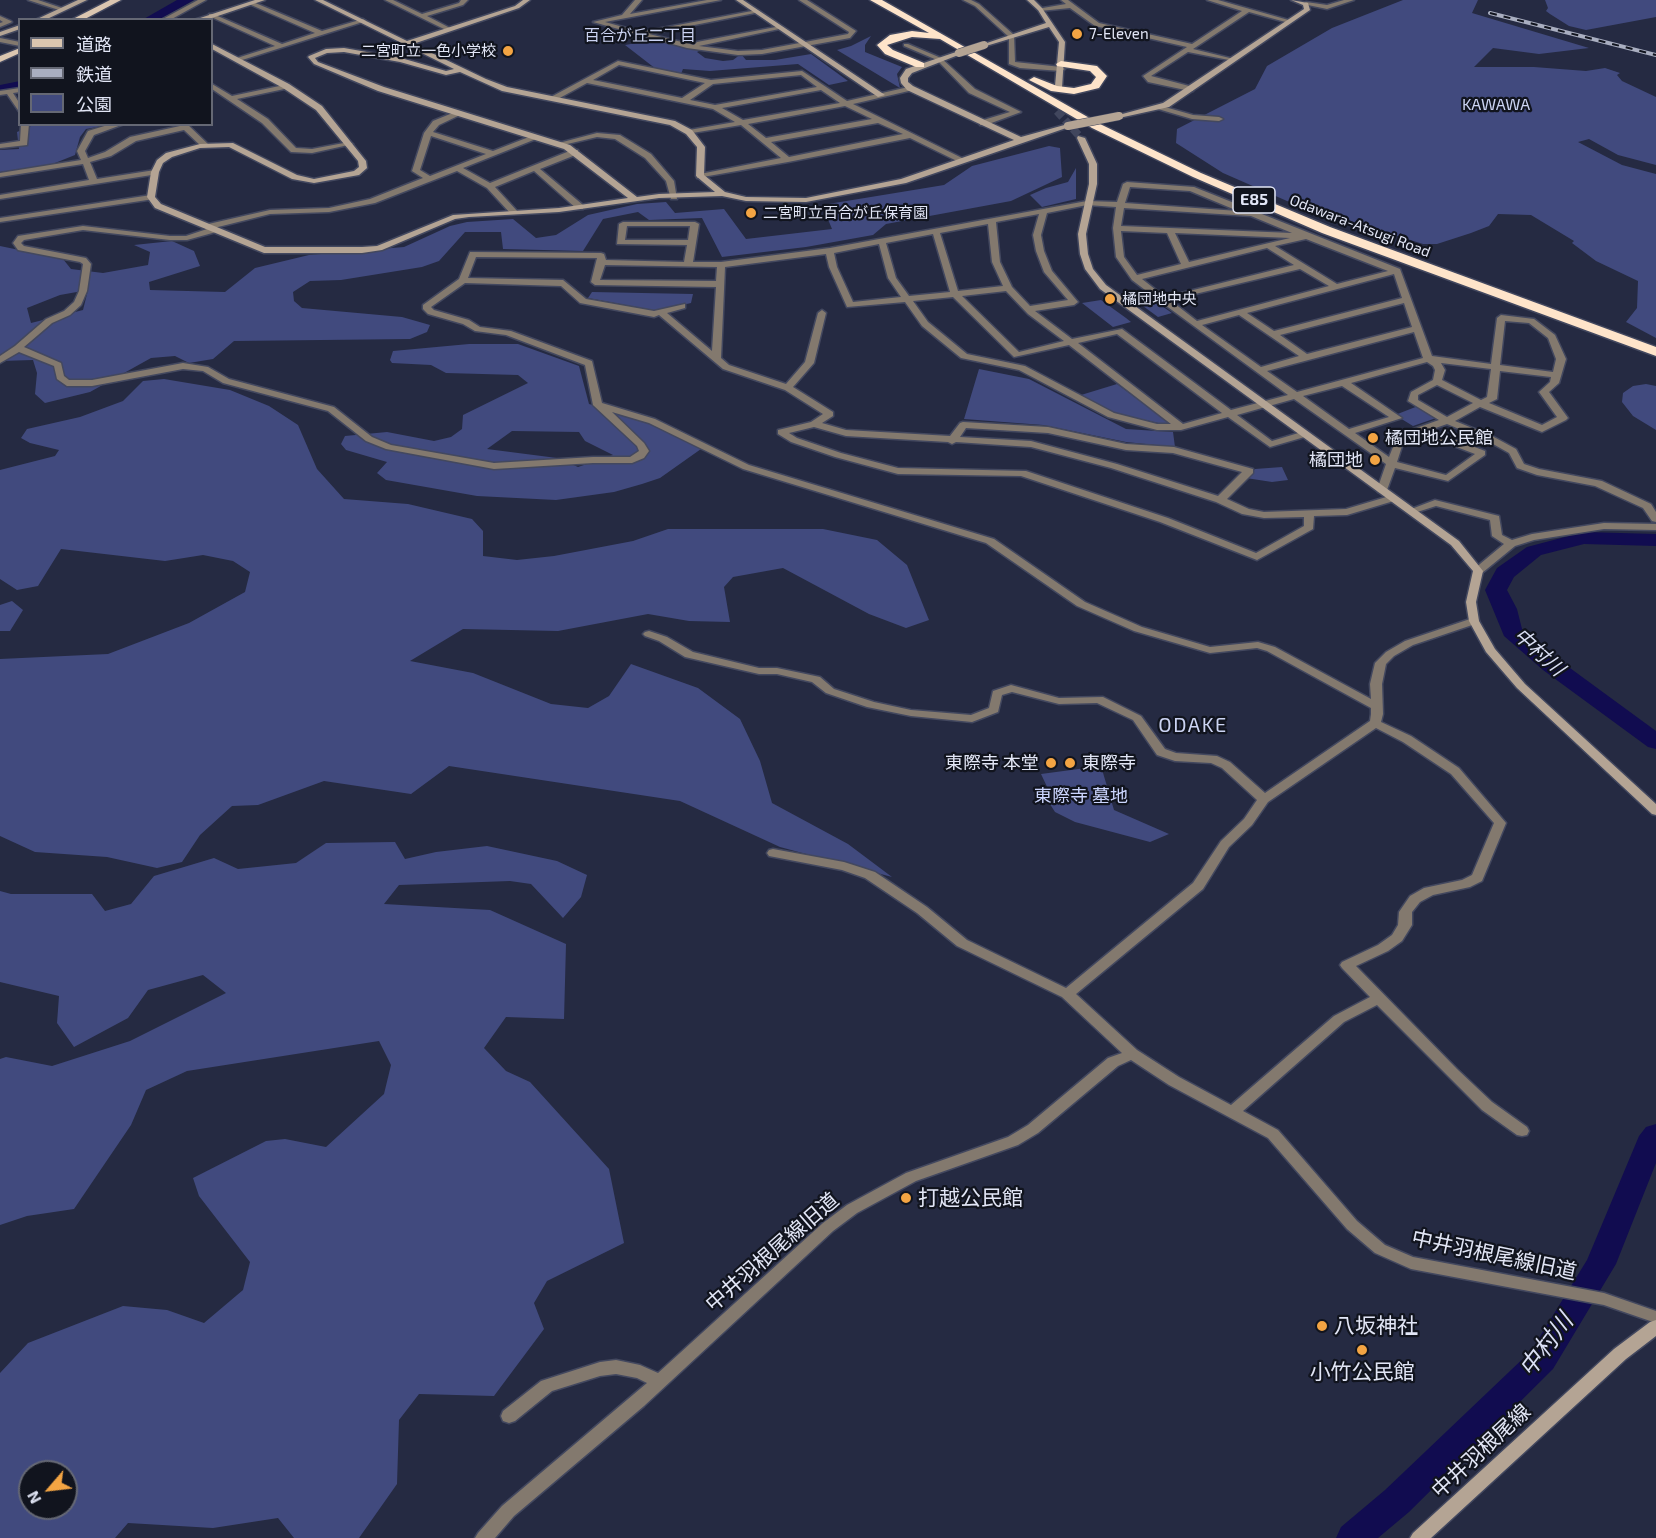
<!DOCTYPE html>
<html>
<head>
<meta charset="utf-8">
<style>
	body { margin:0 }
	#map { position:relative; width:1656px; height:1538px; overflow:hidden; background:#252a42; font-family:"Exo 2","Noto Sans JP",sans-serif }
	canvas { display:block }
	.legend { position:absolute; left:18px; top:18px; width:195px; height:108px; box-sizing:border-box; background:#11141e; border:2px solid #656874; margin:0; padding:8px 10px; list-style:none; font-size:18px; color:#e2e6f6 }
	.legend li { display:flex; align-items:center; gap:12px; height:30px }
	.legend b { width:30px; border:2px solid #656874 }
	.north { position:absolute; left:18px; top:1460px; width:60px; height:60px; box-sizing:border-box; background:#11141e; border:2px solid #656874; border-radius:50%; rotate:242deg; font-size:16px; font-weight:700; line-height:24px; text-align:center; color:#e2e6f6 }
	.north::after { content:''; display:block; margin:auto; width:21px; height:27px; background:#f3a443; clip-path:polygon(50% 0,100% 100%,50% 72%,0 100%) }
</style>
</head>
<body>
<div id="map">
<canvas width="1656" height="1538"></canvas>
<ul class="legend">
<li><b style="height:8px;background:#dbc6b0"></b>道路</li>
<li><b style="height:8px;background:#a9aec0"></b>鉄道</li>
<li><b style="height:16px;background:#414a7e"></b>公園</li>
</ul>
<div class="north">N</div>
</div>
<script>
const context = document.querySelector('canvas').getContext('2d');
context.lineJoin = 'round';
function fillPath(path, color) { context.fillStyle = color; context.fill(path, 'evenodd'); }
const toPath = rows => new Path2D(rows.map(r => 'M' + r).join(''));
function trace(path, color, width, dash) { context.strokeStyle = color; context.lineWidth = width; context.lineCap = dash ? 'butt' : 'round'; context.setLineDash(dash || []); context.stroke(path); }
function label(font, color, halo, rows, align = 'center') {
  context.font = font + ' "Exo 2","Noto Sans JP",sans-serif'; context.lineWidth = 4.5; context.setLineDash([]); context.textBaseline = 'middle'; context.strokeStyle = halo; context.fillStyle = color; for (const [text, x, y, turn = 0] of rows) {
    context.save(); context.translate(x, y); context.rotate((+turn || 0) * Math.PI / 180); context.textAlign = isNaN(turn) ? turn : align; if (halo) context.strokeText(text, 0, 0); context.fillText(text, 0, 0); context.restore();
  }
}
fillPath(toPath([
	[1403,0,1478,0,1472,13,1589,48,1539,54,1493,48,1474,67,1534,67,1586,71,1605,68,1620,73,1617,75,1622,81,1656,97,1656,165,1618,155,1589,139,1578,142,1622,165,1656,174,1656,338,1626,322,1637,308,1638,281,1596,261,1572,243,1574,241,1531,215,1498,214,1489,226,1471,233,1437,244,1423,244,1287,201,1223,173,1176,143,1177,129,1255,89,1267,66,1332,28],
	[1545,0,1656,0,1656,17,1586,30,1569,26,1550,14,1546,11,1548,8],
	[871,36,865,45,865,52,902,67,897,74,900,88,837,50,851,46],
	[654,40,701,50,697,52,705,58,723,61,733,60,741,54,746,60,775,60,811,54,848,81,829,85,798,64,710,71,683,69,681,74,656,69,625,45],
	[33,125,109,125,86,129,80,137,75,155,50,165,0,172,0,150,19,149,17,132],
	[1049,146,1060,148,1062,177,1011,201,886,224,873,235,806,247,722,257,702,218,649,220,638,212,603,219,583,251,503,249,501,232,465,232,439,261,422,267,341,280,310,281,293,292,294,301,302,308,402,317,430,325,427,332,410,339,234,341,213,359,189,363,175,356,151,358,90,392,45,403,35,394,37,373,33,360,0,361,0,246,63,259,71,269,103,273,148,265,150,252,134,245,172,241,194,251,200,266,149,282,150,290,225,292,255,268,309,255,404,247,450,226,467,222,513,219,536,238,556,235,588,215,637,204,666,202,675,213,724,209,746,239,832,229,822,205,944,185,972,166],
	[88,290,83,310,31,323,27,308,60,295],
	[1076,168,1076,199,1042,207,1030,195,1046,188,1068,182],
	[592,292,693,294,691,303,657,311,588,298],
	[1142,292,1156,302,1172,313,1158,317,1128,295],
	[1101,300,1126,318,1131,322,1113,327,1082,303],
	[469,344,518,344,579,366,589,404,638,418,701,449,660,478,642,484,614,492,556,500,477,496,386,480,377,473,387,462,346,450,341,444,345,436,387,432,434,441,451,437,462,429,463,415,528,383,518,375,446,373,431,365,392,363,390,360,393,351],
	[512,431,579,432,585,441,613,455,578,467,557,458,487,449],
	[979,369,1029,379,1126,429,1173,432,1175,447,1126,442,1043,425,964,419],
	[164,379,230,390,269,406,298,425,317,469,344,499,408,504,472,519,483,531,483,556,517,560,554,556,633,541,668,529,823,529,877,540,907,565,929,620,906,628,869,614,783,568,733,577,724,587,730,622,689,621,648,614,558,631,463,629,410,661,473,673,551,704,588,708,609,696,631,664,698,688,740,719,760,761,772,803,848,844,892,877,780,847,680,801,449,766,411,794,324,781,258,805,232,806,200,835,182,862,157,868,107,857,35,852,0,836,0,659,108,654,189,623,245,592,250,572,233,561,203,555,165,561,61,549,38,586,17,590,0,579,0,470,55,456,59,450,30,443,21,438,27,429,80,417,123,401,143,381],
	[1117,384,1170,423,1158,423,1115,413,1081,395],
	[1646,384,1656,386,1656,430,1633,416,1622,402,1623,393,1633,386],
	[1418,406,1439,417,1413,426,1395,415],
	[1282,467,1288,480,1272,482,1246,478,1255,469],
	[12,601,23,610,10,631,0,631,0,605],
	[1101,766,1114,810,1169,834,1150,842,1075,822,1055,812,1046,798,1050,793,1041,774],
	[395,842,405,859,436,852,487,846,557,861,587,875,581,897,563,918,531,884,510,881,399,885,384,904,490,910,566,944,564,1019,506,1017,484,1048,506,1071,530,1082,609,1169,624,1243,547,1281,534,1303,544,1329,494,1396,419,1394,399,1420,397,1484,359,1538,294,1538,278,1518,213,1528,128,1523,115,1538,0,1538,0,1373,28,1343,123,1306,167,1310,204,1323,243,1290,250,1262,199,1196,193,1178,266,1141,285,1139,326,1147,384,1094,391,1065,379,1041,187,1071,146,1090,131,1125,74,1209,27,1216,0,1225,0,1059,6,1057,52,1066,130,1041,226,993,203,975,148,990,128,1018,74,1047,57,1023,59,996,0,982,0,891,11,894,92,894,105,911,131,904,154,876,214,858,238,869,296,863,326,843],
	[30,1472,66,1472,66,1508,30,1508]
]), '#414a7e');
fillPath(toPath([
	[177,0,194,0,159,20,142,20,177,0],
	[20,81,20,89,0,93,0,85,20,81],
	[1584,532,1656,534,1656,546,1584,544,1541,555,1514,577,1507,590,1517,609,1522,629,1559,660,1656,731,1656,749,1648,747,1543,670,1504,636,1485,590,1497,568,1527,547,1584,532],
	[1656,1124,1656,1163,1616,1264,1553,1369,1409,1512,1378,1538,1336,1538,1341,1527,1385,1490,1531,1351,1587,1260,1639,1136,1646,1127,1656,1124]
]), '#110c50');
trace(toPath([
	[1057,111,1081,138]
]), '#41465d', 8, [8, 4]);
const street = toPath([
	[28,0,38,0,65,9,62,11,28,0],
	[198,0,206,0,170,20,161,20,198,0],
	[385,0,393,0,422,14,459,3,461,0,468,0,463,5,427,16,450,28,451,29,448,31,385,0],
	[635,0,642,0,630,14,707,0,721,0,605,22,641,32,757,10,760,12,649,34,694,45,697,42,781,26,784,28,699,46,738,51,762,50,848,34,849,32,799,0,807,0,856,31,850,38,762,54,738,55,687,48,593,22,622,15,635,0],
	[963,0,971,0,979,4,1014,35,1015,62,1061,67,1065,69,1061,71,1020,68,1009,64,1009,37,975,6,963,0],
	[1061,0,1068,0,1099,23,1192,44,1242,11,1207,0,1218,0,1292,21,1289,23,1249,12,1193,49,1234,59,1234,61,1188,52,1151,76,1193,87,1193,91,1190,91,1148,82,1143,76,1187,47,1095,26,1070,8,1040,11,1037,9,1066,4,1061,0],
	[1344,0,1354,0,1327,9,1303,4,1306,2,1327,5,1344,0],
	[249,2,253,2,322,31,363,19,366,21,239,61,237,60,237,58,275,46,209,16,209,14,213,14,282,44,315,33,249,4,249,2],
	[0,16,11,21,12,22,0,27,0,23,3,22,0,20,0,16],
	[0,38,20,42,20,46,0,42,0,38],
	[904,44,908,44,941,58,975,89,1021,112,986,125,980,125,980,121,1010,112,969,93,937,60,904,46,904,44],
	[618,61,711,80,802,71,847,101,913,86,913,90,853,104,968,161,961,163,910,138,788,162,697,178,697,174,700,174,781,158,741,125,686,134,686,130,689,130,735,122,713,109,587,83,556,100,549,98,618,61],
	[619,65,705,83,682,98,593,80,619,65],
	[801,75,817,87,715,105,690,100,713,84,801,75],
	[821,90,840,103,743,120,722,108,821,90],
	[845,106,872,119,766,138,748,124,845,106],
	[878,123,903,134,789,157,771,142,878,123],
	[212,84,232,96,289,84,289,88,237,99,268,119,296,148,312,149,349,142,353,144,312,153,291,152,262,123,212,89,212,84],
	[20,88,20,92,13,93,20,104,20,113,7,94,0,95,0,91,20,88],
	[1158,105,1193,115,1219,117,1223,119,1219,121,1192,119,1158,109,1158,105],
	[455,112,462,114,439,125,433,132,493,151,534,135,541,137,463,168,490,183,572,150,578,150,578,154,540,169,583,205,583,209,577,209,534,171,495,187,518,212,511,214,487,188,457,171,375,203,329,212,270,214,214,228,217,230,216,232,187,240,170,240,83,230,24,240,21,243,24,246,86,258,91,264,87,291,81,305,70,315,52,323,24,347,61,363,64,376,69,380,92,380,183,363,208,367,229,379,334,407,372,437,391,445,494,463,593,457,630,457,639,451,637,446,593,405,585,365,506,335,475,331,463,324,428,314,423,309,423,305,459,279,470,252,601,253,604,254,606,260,684,262,687,245,617,244,619,224,623,222,695,222,699,224,693,262,721,262,830,248,1087,201,1117,202,1123,184,1127,182,1194,187,1400,269,1432,356,1491,364,1497,318,1501,315,1534,319,1555,335,1566,359,1559,383,1549,392,1568,418,1566,420,1542,432,1480,407,1455,421,1492,436,1516,449,1524,464,1539,469,1602,481,1651,504,1656,512,1656,522,1652,521,1643,508,1595,486,1537,475,1517,468,1509,453,1486,440,1447,424,1430,430,1485,451,1485,455,1448,481,1395,468,1387,490,1382,493,1378,492,1377,490,1386,464,1294,399,1237,415,1272,441,1305,431,1310,434,1308,436,1270,447,1228,417,1181,430,1157,430,1108,417,1019,370,961,358,922,326,905,302,847,307,829,267,826,254,725,267,721,358,729,365,786,384,805,362,818,313,822,310,826,313,814,363,793,387,833,412,833,416,822,423,846,430,950,436,960,423,963,422,1048,427,1126,444,1174,447,1253,469,1253,473,1227,499,1249,509,1264,512,1346,509,1393,495,1398,498,1397,500,1347,515,1314,516,1313,529,1257,560,1160,522,1021,476,898,474,835,457,791,442,778,434,778,430,811,422,823,414,785,390,723,369,659,315,654,317,580,303,561,286,465,283,431,307,434,310,469,320,480,327,511,331,592,361,602,403,655,419,749,465,994,539,1085,602,1142,627,1210,647,1258,642,1275,647,1371,699,1370,684,1375,663,1386,652,1405,641,1470,619,1478,619,1479,621,1478,623,1413,645,1394,656,1386,664,1382,684,1383,714,1381,722,1411,736,1459,768,1506,823,1482,881,1470,887,1433,895,1420,902,1412,912,1412,925,1402,941,1388,951,1356,966,1457,1069,1492,1102,1527,1127,1529,1131,1527,1135,1522,1136,1517,1135,1482,1110,1377,1005,1344,1022,1243,1111,1278,1130,1357,1221,1385,1245,1413,1257,1604,1293,1656,1311,1656,1323,1604,1305,1411,1269,1375,1253,1347,1229,1268,1138,1169,1085,1131,1060,1118,1066,1038,1133,1018,1145,916,1181,857,1213,833,1231,644,1406,514,1516,495,1538,475,1538,478,1533,502,1506,647,1383,637,1378,616,1374,600,1376,552,1391,515,1421,509,1423,503,1421,501,1416,503,1411,541,1381,600,1362,616,1360,640,1365,658,1373,823,1223,847,1205,906,1173,1008,1137,1028,1125,1108,1058,1122,1053,1062,997,957,946,917,913,865,878,842,870,769,856,767,853,769,850,773,849,844,862,875,872,927,907,967,940,1066,988,1193,883,1221,841,1244,819,1257,800,1222,768,1211,763,1175,761,1157,755,1133,720,1097,703,1059,704,1012,692,1002,695,998,712,972,722,911,716,867,707,826,693,812,682,777,674,759,674,685,657,659,641,645,636,643,634,645,632,649,631,667,637,693,652,759,668,777,668,820,677,834,689,874,702,911,710,971,715,989,708,993,691,1011,685,1059,698,1103,697,1141,716,1165,749,1176,753,1217,756,1230,762,1265,793,1370,721,1371,714,1371,708,1267,651,1257,648,1210,653,1134,631,1077,606,986,543,743,469,649,423,612,412,644,443,649,451,644,458,632,463,593,463,494,469,386,449,366,441,328,411,223,383,203,371,183,369,92,386,67,386,57,379,54,366,19,352,0,363,0,356,15,346,46,319,64,311,74,302,79,291,83,264,80,262,18,250,13,243,18,236,83,226,170,236,186,236,207,229,203,227,204,225,270,210,329,208,370,199,423,178,412,171,424,133,433,121,455,112],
	[431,136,486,154,430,176,420,170,431,136],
	[1130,187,1190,191,1238,211,1125,203,1130,187],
	[1087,205,1116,207,1113,228,1116,257,1132,280,1157,299,1158,302,1161,302,1288,395,1231,410,1122,329,1072,339,1035,311,1074,305,1078,302,1052,271,1044,251,1041,235,1047,213,1087,205],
	[1124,208,1251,216,1292,233,1121,226,1124,208],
	[1039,214,1033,235,1036,251,1044,272,1068,300,1030,306,1012,287,1000,262,996,222,1039,214],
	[988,224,992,262,1003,286,958,291,940,233,988,224],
	[627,226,690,226,688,240,625,240,627,226],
	[1121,231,1167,233,1181,264,1137,275,1124,257,1121,231],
	[1175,233,1290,238,1189,262,1175,233],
	[933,234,950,292,909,296,896,278,886,243,933,234],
	[1306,239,1388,271,1337,284,1275,246,1306,239],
	[879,244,888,278,901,297,853,302,837,267,834,253,879,244],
	[1267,248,1294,265,1165,297,1142,279,1267,248],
	[476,257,597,258,591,282,595,285,716,287,712,351,667,313,685,308,685,304,654,311,586,299,563,280,468,278,476,257],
	[605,265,717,267,716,281,600,280,605,265],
	[1300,269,1329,286,1197,321,1170,300,1300,269],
	[1394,274,1402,298,1274,331,1247,313,1394,274],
	[1006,291,1028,314,1064,341,1019,352,962,296,1006,291],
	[953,297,1014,357,1069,345,1171,424,1157,424,1114,413,1025,366,967,354,928,322,913,301,953,297],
	[1404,303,1412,327,1307,354,1280,335,1404,303],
	[1239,315,1299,356,1261,367,1202,325,1239,315],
	[1505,321,1529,323,1548,338,1556,359,1553,372,1500,365,1505,321],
	[1414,332,1423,358,1297,392,1267,371,1414,332],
	[1117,334,1222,413,1183,424,1078,343,1117,334],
	[1427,362,1433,366,1435,370,1433,380,1411,392,1408,401,1439,420,1405,432,1397,437,1389,457,1355,433,1402,418,1351,383,1427,362],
	[1441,363,1491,369,1487,397,1481,400,1442,380,1445,370,1441,363],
	[1500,371,1551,377,1550,382,1539,392,1557,417,1542,425,1489,403,1497,399,1500,371],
	[1437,385,1473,403,1447,417,1418,400,1418,395,1437,385],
	[1342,386,1389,417,1349,429,1303,396,1342,386],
	[814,427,846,436,948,442,952,444,956,442,1031,447,1111,468,1216,502,1242,514,1264,518,1304,517,1304,526,1256,553,1168,518,1026,471,898,468,841,453,797,438,789,433,814,427],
	[966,428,1048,433,1126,450,1173,453,1242,472,1218,496,1117,464,1031,441,960,437,966,428],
	[1420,433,1475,454,1446,475,1397,462,1404,440,1420,433],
	[1376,728,1403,742,1451,774,1494,823,1472,875,1462,880,1424,888,1410,896,1399,912,1398,925,1392,935,1378,945,1342,962,1340,965,1342,968,1370,997,1334,1016,1231,1105,1179,1077,1137,1050,1076,994,1203,889,1229,847,1252,825,1268,802,1376,728],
	[21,124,29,124,27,145,0,148,0,144,20,141,21,124],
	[111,124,124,124,94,135,85,151,88,158,105,152,130,137,180,126,179,124,187,124,209,145,202,147,184,130,136,141,111,156,90,162,97,179,155,170,158,170,158,174,0,199,0,195,89,180,83,164,0,177,0,173,81,160,77,151,88,131,111,124],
	[597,133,620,135,651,154,674,181,677,199,671,199,666,181,645,158,615,139,597,137,559,146,555,144,597,133],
	[151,195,155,197,154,199,0,222,0,218,151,195],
	[1435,500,1499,516,1502,535,1512,540,1532,534,1604,523,1656,524,1656,530,1604,529,1534,540,1515,546,1482,573,1478,574,1474,573,1473,571,1474,569,1504,544,1492,536,1490,520,1436,506,1411,514,1406,511,1435,500]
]);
const secondary = toPath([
	[78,0,87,0,45,20,35,20,78,0],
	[255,0,265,0,206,20,194,20,255,0],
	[315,0,323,0,407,41,515,6,523,0,530,0,519,8,413,44,486,79,507,87,675,121,692,130,705,147,704,175,725,192,746,197,806,198,901,179,1014,140,907,90,901,83,900,78,906,69,959,51,962,53,961,54,912,73,908,78,908,82,913,86,1021,137,1068,124,1072,126,906,183,806,202,746,201,722,196,659,198,559,212,469,217,455,219,382,250,362,253,264,253,155,208,147,197,151,172,157,160,166,153,200,144,233,143,297,175,314,179,354,171,359,167,358,161,316,110,283,88,212,49,212,44,289,84,322,106,366,161,367,168,359,175,314,183,292,179,229,147,200,148,172,157,163,163,159,172,155,197,161,204,265,247,362,247,377,246,453,215,559,208,628,198,564,149,378,91,314,64,308,57,309,56,326,49,344,48,401,58,446,71,454,69,315,0],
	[344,52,400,62,446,75,460,72,502,91,670,125,686,134,697,147,696,176,715,192,659,194,637,197,570,145,384,87,318,62,315,58,327,53,344,52],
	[736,0,743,0,885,95,878,97,736,0],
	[1027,0,1034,0,1042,8,1065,42,1062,88,1055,86,1059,42,1049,27,986,46,981,45,1046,23,1038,10,1027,0],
	[1291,0,1308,3,1310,10,1169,107,1119,118,1115,116,1163,103,1304,9,1303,5,1291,0],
	[20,25,20,29,0,36,0,32,20,25],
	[1078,136,1085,138,1097,164,1097,184,1086,234,1088,254,1093,269,1106,285,1459,541,1483,571,1476,602,1479,621,1495,649,1525,684,1656,804,1656,815,1652,814,1517,688,1486,652,1469,621,1466,602,1473,571,1451,545,1100,289,1085,269,1080,254,1078,234,1089,184,1089,164,1077,138,1078,136],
	[1656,1320,1656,1336,1626,1359,1431,1538,1410,1538,1413,1533,1614,1349,1650,1322,1656,1320]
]);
const primary = toPath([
	[110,0,121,0,83,20,71,20,110,0],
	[20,48,20,53,0,62,0,56,20,48]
]);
const highway = toPath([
	[870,0,882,0,1100,124,1201,173,1330,227,1656,347,1656,356,1322,233,1193,177,1092,128,940,39,912,37,887,45,893,50,924,63,924,67,916,67,885,54,877,45,890,35,912,31,929,33,870,0],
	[1061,61,1097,66,1107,76,1099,88,1074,94,1051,91,1029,80,1034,77,1057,86,1074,88,1091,84,1096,77,1090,71,1057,66,1056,64,1061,61]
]);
trace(street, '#43485f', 3);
trace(secondary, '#43485f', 3);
trace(primary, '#43485f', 3);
trace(highway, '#43485f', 3);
fillPath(street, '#83796e');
fillPath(secondary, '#b4a494');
fillPath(primary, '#dbc6b0');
fillPath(highway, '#fee4ca');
const rail = toPath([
	[1490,13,1656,55]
]);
trace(rail, '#a9aec0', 4);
trace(rail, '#11141e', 2, [7]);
const secondaryBridge = toPath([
	[959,53,984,45],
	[1068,126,1119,116]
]);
trace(secondaryBridge, '#43485f', 9, []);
trace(secondaryBridge, '#b4a494', 8);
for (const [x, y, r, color] of [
	[1077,34,6,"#f3a443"],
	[508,51,6,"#f3a443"],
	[751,213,6,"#f3a443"],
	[1110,299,6,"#f3a443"],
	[1373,438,6,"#f3a443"],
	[1375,460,6,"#f3a443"],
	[1051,763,6,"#f3a443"],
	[1070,763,6,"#f3a443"],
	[906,1198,6,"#f3a443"],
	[1322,1326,6,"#f3a443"],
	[1362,1350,6,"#f3a443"]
]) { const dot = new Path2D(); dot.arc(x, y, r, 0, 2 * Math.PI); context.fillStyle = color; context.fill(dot); trace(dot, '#11141e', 2); }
label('15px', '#e2e6f6', '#11141e', [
	["7-Eleven",1089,34],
	["二宮町立一色小学校",496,51,"right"],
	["二宮町立百合が丘保育園",763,213],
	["橘団地中央",1122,299]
], 'left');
label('15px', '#e2e6f6', '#11141e', [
	["Odawara-Atsugi Road",1360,226,21]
]);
label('16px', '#cbd3f2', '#11141e', [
	["百合が丘二丁目",640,36],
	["KAWAWA",1496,105]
]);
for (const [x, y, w] of [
	[1254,200,42]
]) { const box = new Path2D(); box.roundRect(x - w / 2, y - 13, w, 26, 4.5); context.fillStyle = '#11141e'; context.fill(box); trace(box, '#e2e6f6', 1.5); }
label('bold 16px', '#e2e6f6', null, [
	["E85",1254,200]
]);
label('18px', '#e2e6f6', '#11141e', [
	["橘団地公民館",1385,438],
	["橘団地",1363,460,"right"],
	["東際寺 本堂",1039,763,"right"],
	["東際寺",1082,763]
], 'left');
label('18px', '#cbd5fe', '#11141e', [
	["東際寺 墓地",1081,796]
]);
label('italic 20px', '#dadff4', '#11141e', [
	["中村川",1539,652,42]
]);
context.letterSpacing = '1.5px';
label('20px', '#cbd3f2', '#11141e', [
	["ODAKE",1193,725]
]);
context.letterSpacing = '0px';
label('21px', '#e2e6f6', '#11141e', [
	["打越公民館",918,1198],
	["八坂神社",1334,1326],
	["小竹公民館",1362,1372,"center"]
], 'left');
label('21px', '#e2e6f6', '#11141e', [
	["中井羽根尾線旧道",772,1252,-41],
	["中井羽根尾線旧道",1494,1255,12],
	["中井羽根尾線",1481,1451,-43]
]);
label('italic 24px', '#dadff4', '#11141e', [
	["中村川",1546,1345,-53]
]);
</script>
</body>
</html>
